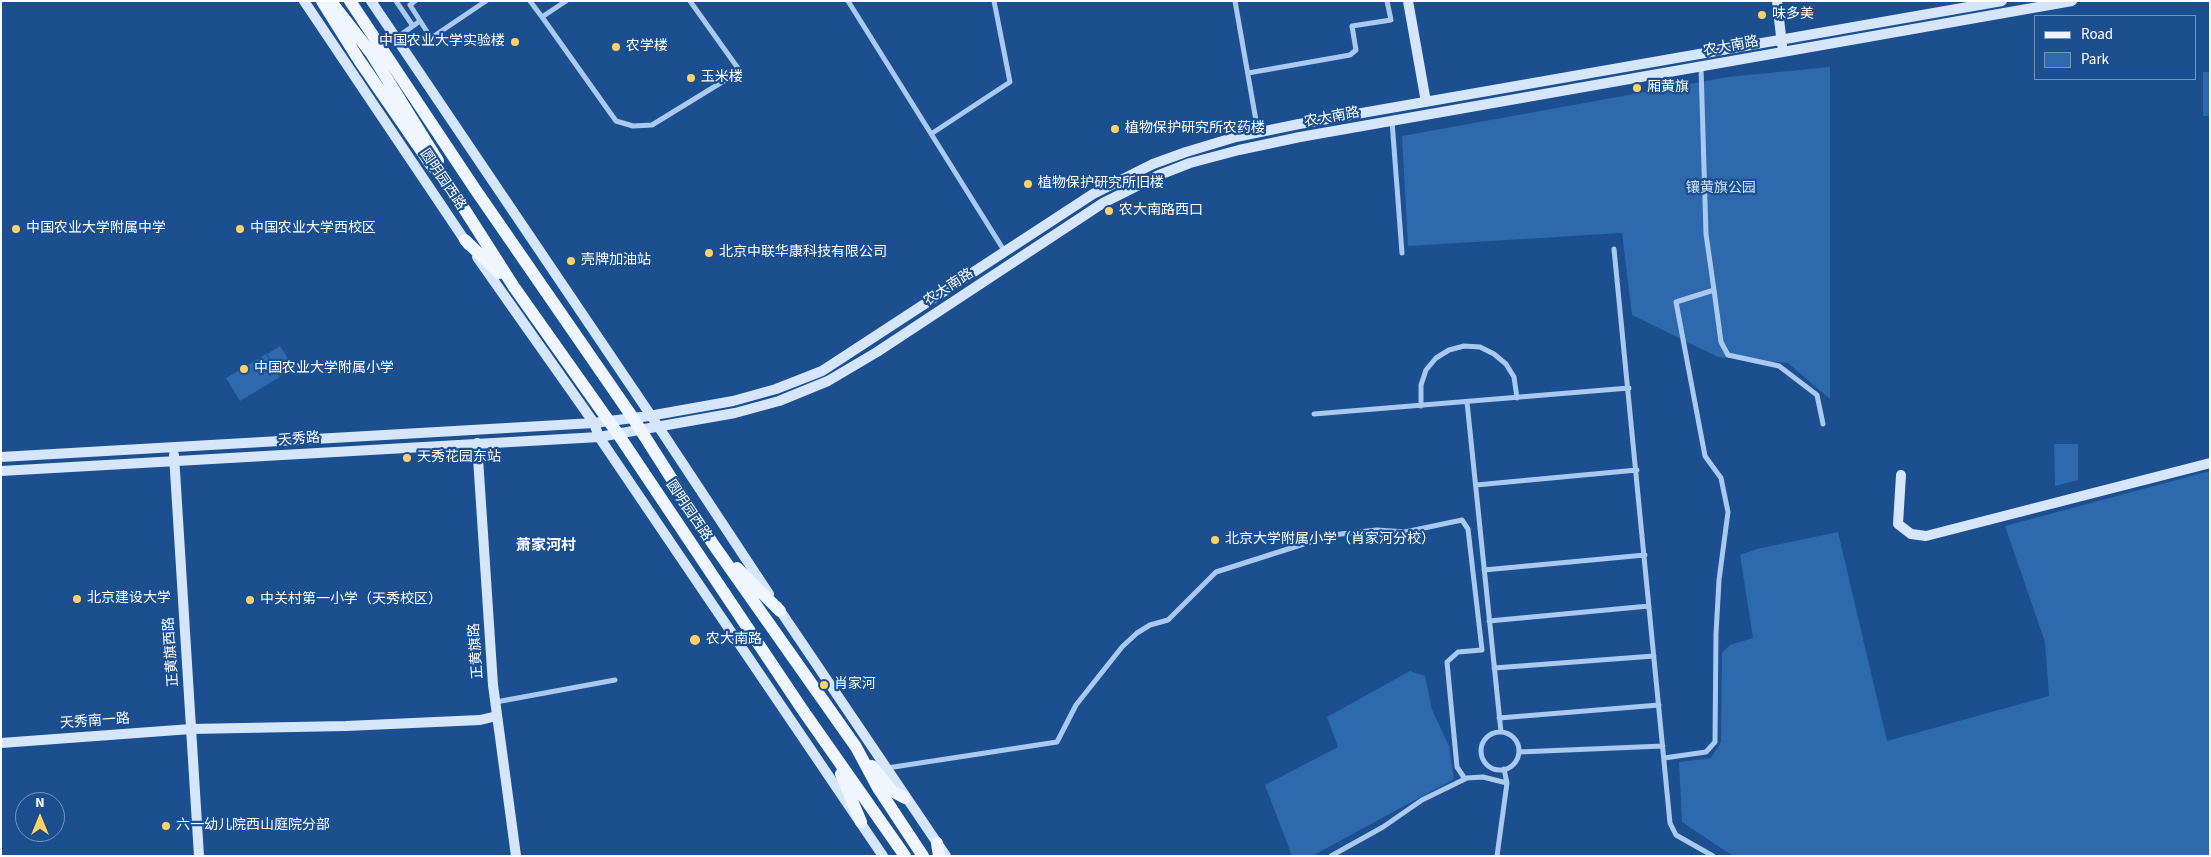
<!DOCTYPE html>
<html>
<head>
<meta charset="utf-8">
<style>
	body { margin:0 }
	#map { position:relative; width:2211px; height:857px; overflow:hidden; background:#1b4f8f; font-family:"Source Sans 3",sans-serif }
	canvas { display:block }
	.frame { position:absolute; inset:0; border:2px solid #fff; pointer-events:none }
	.legend { position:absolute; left:2034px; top:15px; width:162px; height:65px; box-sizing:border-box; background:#1b4f8f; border:1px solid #7695bc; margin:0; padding:6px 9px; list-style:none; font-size:15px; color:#fff }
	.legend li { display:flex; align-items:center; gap:10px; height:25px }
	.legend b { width:25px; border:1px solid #7695bc }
	.north { position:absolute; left:15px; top:792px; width:50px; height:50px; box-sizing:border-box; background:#1b4f8f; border:1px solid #7695bc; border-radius:50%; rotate:0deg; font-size:14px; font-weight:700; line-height:20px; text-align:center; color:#fff }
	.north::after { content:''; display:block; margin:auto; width:18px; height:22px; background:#ffd166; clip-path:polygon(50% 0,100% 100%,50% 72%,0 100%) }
</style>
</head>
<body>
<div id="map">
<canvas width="2211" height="857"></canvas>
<div class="frame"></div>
<ul class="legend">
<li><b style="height:6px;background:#f0f6ff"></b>Road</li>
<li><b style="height:14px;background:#2e69ad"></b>Park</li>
</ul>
<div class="north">N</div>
</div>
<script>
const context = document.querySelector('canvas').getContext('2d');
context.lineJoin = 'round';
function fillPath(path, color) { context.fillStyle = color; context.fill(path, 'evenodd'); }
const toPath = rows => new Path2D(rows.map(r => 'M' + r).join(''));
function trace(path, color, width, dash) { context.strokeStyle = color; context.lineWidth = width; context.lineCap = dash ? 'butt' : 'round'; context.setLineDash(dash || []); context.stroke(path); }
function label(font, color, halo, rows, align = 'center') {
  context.font = font + ' "Source Sans 3","Noto Sans SC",sans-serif'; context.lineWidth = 4.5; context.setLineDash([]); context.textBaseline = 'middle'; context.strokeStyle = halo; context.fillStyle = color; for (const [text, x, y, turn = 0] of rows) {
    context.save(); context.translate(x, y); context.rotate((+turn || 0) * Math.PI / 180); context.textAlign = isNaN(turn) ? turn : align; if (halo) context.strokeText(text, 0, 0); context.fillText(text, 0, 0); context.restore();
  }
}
fillPath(toPath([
	[1830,67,1830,399,1788,363,1718,357,1632,315,1622,233,1408,246,1402,136,1728,77],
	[2203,72,2210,72,2210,116,2203,116],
	[280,346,294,368,281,376,267,354],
	[266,354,280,377,240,401,226,378],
	[2054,444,2078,444,2078,480,2055,486],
	[2210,471,2210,856,1733,856,1682,822,1679,762,1711,758,1721,742,1722,653,1730,645,1753,638,1740,555,1757,549,1838,532,1887,741,2049,696,2045,642,2005,526],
	[1410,671,1425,676,1432,710,1449,746,1454,779,1312,856,1292,856,1265,785,1338,747,1327,717]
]), '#2e69ad');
trace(toPath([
	[396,1,413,26],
	[415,1,410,5,431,38,486,1],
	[530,1,542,17,566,1],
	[848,1,1005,252],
	[1235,1,1258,132],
	[542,17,616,121,633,126,652,125,740,71,690,1],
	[396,38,420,21],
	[1248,73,1350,55,1356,50,1352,26,1391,20,1387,1],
	[1392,121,1402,253],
	[931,134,1010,82,994,1],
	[1614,249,1670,823,1676,835,1713,856],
	[1714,290,1721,342,1728,355,1779,366,1817,395,1823,424],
	[1467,402,1501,732],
	[1421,406,1421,385,1426,370,1436,358,1449,350,1464,346,1480,347,1494,354,1506,364,1514,377,1517,398],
	[1314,414,1629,388],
	[1476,485,1637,470],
	[1484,570,1645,555],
	[1489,621,1649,606],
	[1494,668,1654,656],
	[496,702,615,680],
	[1499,718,1659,705],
	'1481 751a19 19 0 1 1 38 0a19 19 0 1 1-38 0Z',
	[1519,752,1663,746],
	[1664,758,1706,752,1715,742,1716,634,1719,580,1728,512,1721,478,1705,456,1676,302,1714,290,1706,234,1701,67],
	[887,768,1057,742,1076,705,1122,647,1137,633,1150,625,1168,620,1216,572,1332,535,1377,530,1405,532,1462,520,1468,529,1482,650,1458,652,1447,662,1457,767,1465,779],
	[1504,769,1507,783],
	[1331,856,1383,827,1422,800,1467,778,1483,777,1507,783,1497,856]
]), '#a9c9ee', 5);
trace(toPath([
	[304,1,468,245],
	[371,1,658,426,769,594],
	[1408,1,1426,102],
	[1777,1,1782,45],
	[477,257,594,423,599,437,883,856],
	[477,443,493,685,516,856],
	[174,455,199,856],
	[1,457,594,423,649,416,733,401,776,389,822,371,1093,194,1153,164,1186,152,1236,137,1299,124,2002,1],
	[1,471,599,437,735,413,779,401,828,381,877,352,1103,203,1159,175,1190,163,1239,150,1300,137,2072,1],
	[1901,475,1898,524,1911,534,1926,536,2210,463],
	[777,606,946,856],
	[1,743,191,729,346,726,480,720,497,716]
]), '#d6e6fa', 10);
trace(toPath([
	[322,1,359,60,432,166,447,182,514,287,618,434,802,709,905,856],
	[350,1,475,189,633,418,713,544,856,747,878,788,923,856],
	[332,3,371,53,438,161],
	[465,240,499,273],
	[737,568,780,611],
	[872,766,892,791,905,798],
	[841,774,861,822],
	[937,843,939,856]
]), '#f0f6ff', 12);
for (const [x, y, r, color] of [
	[1762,15,5,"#ffd166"],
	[515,42,5,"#ffd166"],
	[616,47,5,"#ffd166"],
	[691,78,5,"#ffd166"],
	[1637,88,5,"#ffd166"],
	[1115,129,5,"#ffd166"],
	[1028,184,5,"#ffd166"],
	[1109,211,5,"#ffd166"],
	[16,229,5,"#ffd166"],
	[240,229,5,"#ffd166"],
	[709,253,5,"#ffd166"],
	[571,261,5,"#ffd166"],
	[244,369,5,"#ffd166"],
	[407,458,5,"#ffd166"],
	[1215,540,5,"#ffd166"],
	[77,599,5,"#ffd166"],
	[250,600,5,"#ffd166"],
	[695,640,6,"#ffd166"],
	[824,685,5,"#ffd166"],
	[166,826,5,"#ffd166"]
]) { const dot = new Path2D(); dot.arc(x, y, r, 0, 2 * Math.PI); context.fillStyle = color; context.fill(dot); trace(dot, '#1b4f8f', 2); }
label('14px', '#fff', '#1b4f8f', [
	["味多美",1772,15],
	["中国农业大学实验楼",505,42,"right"],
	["农学楼",626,47],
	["玉米楼",701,78],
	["厢黄旗",1647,88],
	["植物保护研究所农药楼",1125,129],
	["植物保护研究所旧楼",1038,184],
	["农大南路西口",1119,211],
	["中国农业大学附属中学",26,229],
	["中国农业大学西校区",250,229],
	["北京中联华康科技有限公司",719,253],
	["壳牌加油站",581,261],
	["中国农业大学附属小学",254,369],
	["天秀花园东站",417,458],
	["北京大学附属小学（肖家河分校）",1225,540],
	["北京建设大学",87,599],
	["中关村第一小学（天秀校区）",260,600],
	["农大南路",706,640],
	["肖家河",834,685],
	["六一幼儿院西山庭院分部",176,826]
], 'left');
label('14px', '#fff', '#1b4f8f', [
	["农大南路",1731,47,-10],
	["农大南路",1332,118,-10],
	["圆明园西路",442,180,56],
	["农大南路",949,288,-33],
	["天秀路",299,440,-4],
	["圆明园西路",688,511,56],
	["正黄旗路",477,651,-94],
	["正黄旗西路",172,652,-94],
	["天秀南一路",95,722,-4]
]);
label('14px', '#cfe3fa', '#1b4f8f', [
	["镶黄旗公园",1721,189]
]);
label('bold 15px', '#fff', '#1b4f8f', [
	["萧家河村",546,547]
]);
</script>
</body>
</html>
